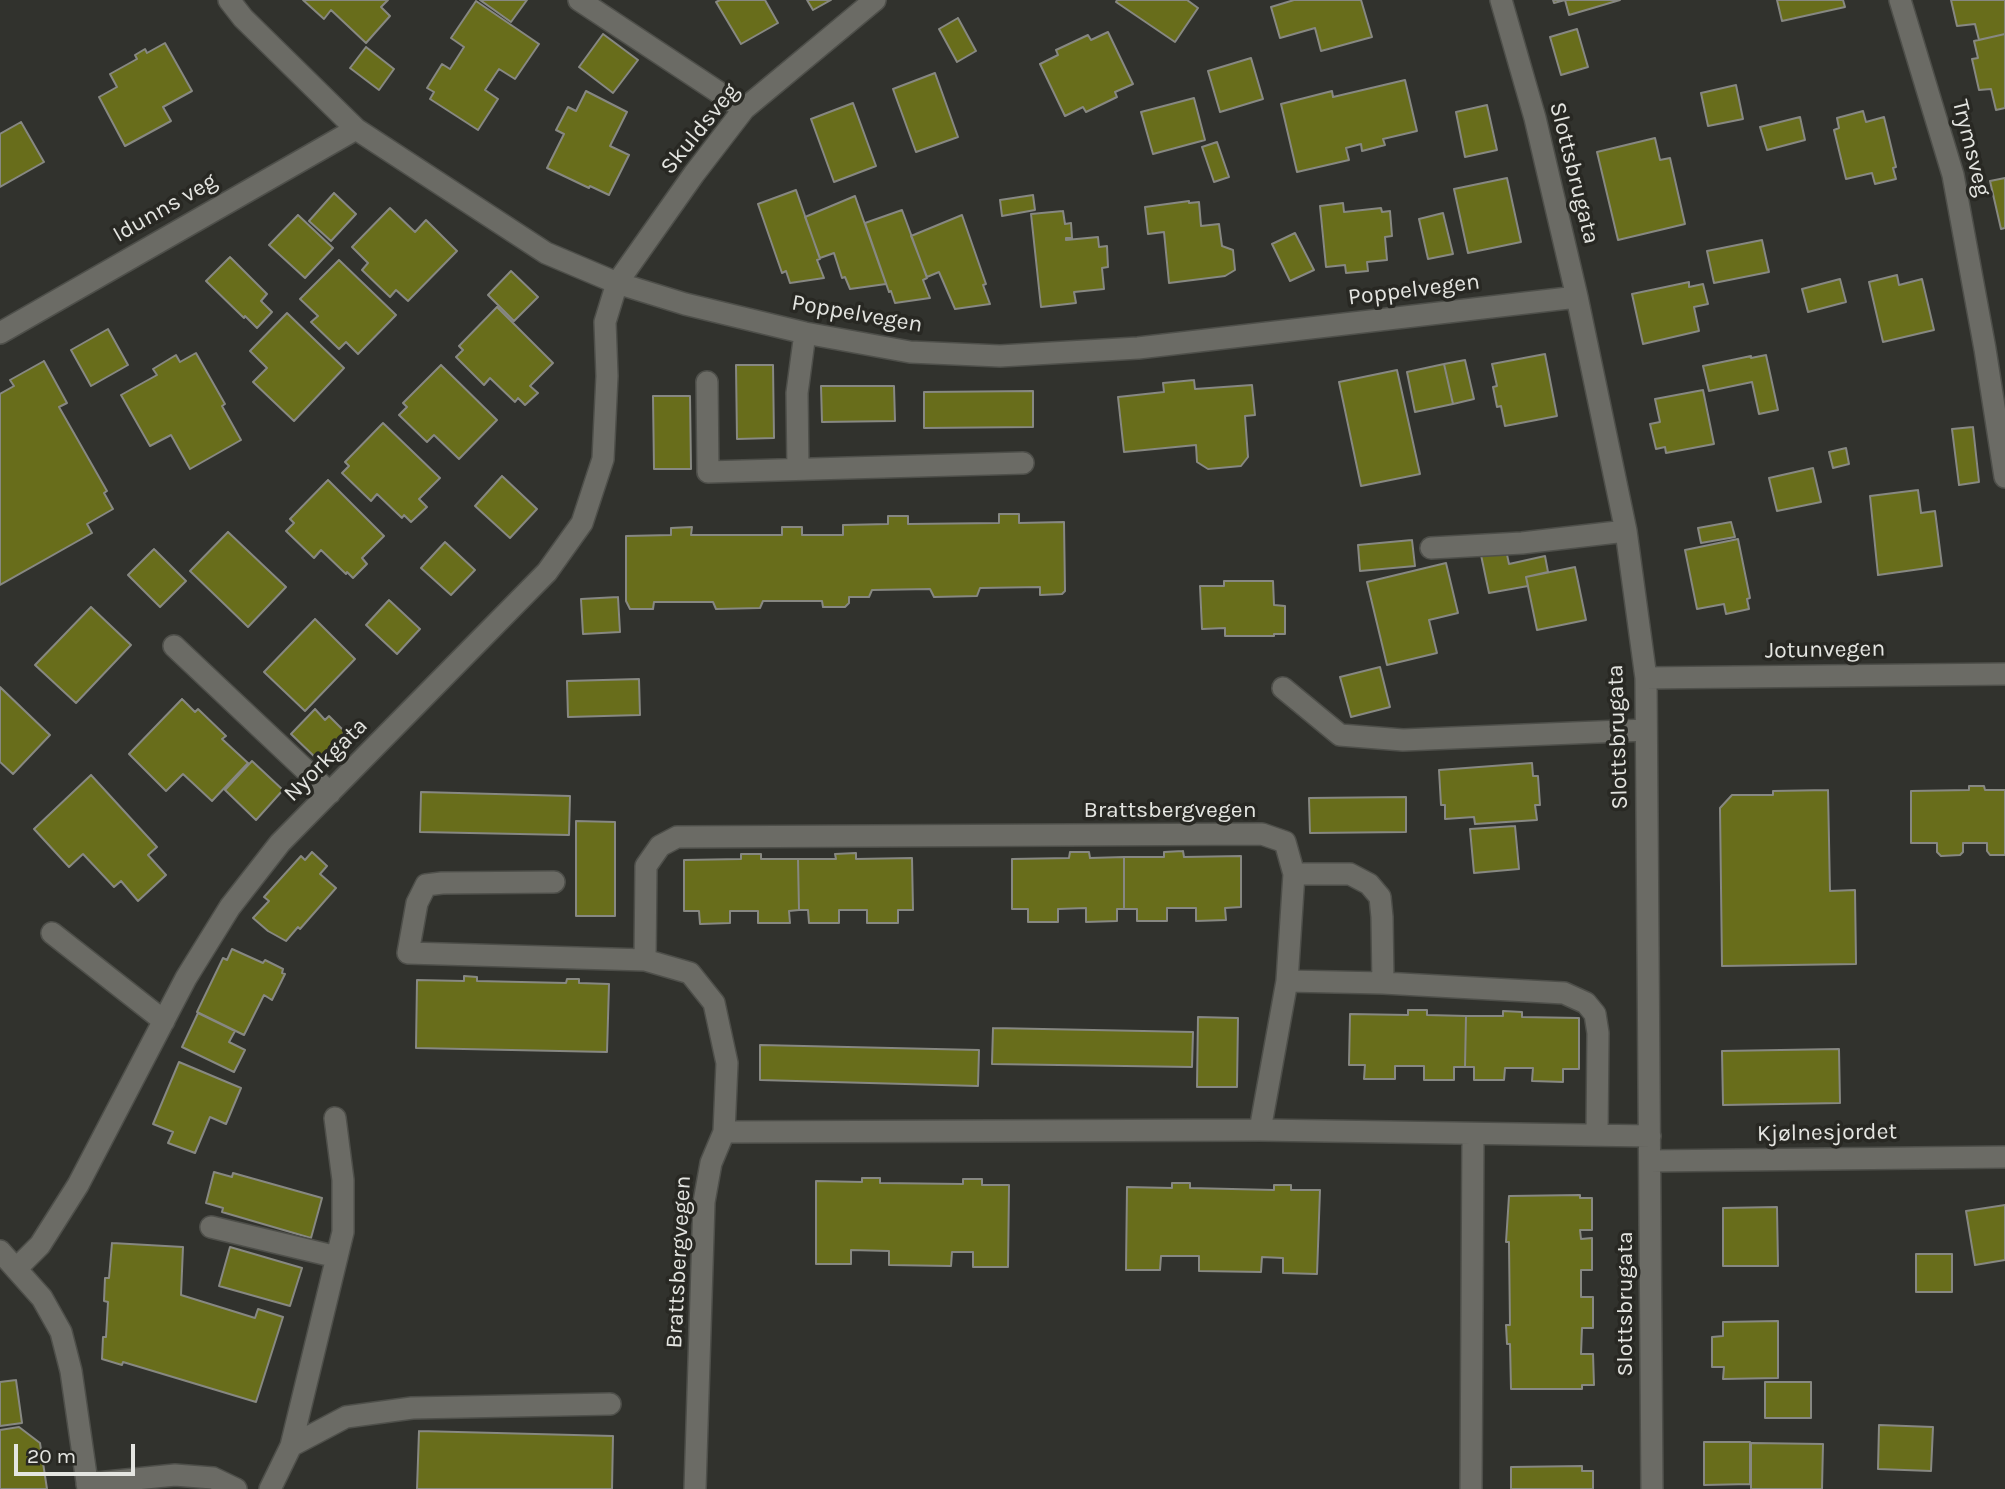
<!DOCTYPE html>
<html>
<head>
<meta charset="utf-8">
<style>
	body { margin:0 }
	#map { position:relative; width:2005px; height:1489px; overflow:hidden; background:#31322d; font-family:Karla,sans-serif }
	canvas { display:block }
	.scale { position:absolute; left:14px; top:1444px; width:121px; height:32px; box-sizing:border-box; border:4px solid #e4e5e1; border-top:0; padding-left:9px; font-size:21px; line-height:24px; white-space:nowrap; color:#e4e5e1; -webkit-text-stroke:5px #282823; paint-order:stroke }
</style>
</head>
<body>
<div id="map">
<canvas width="2005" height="1489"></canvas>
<div class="scale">20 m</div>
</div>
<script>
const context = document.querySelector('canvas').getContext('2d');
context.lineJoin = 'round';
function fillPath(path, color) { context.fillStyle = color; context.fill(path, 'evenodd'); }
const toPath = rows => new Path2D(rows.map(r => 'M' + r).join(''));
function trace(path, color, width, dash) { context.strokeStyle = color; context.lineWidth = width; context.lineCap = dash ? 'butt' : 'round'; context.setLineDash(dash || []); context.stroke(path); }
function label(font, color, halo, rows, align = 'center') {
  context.font = font + ' Karla,sans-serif'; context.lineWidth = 7; context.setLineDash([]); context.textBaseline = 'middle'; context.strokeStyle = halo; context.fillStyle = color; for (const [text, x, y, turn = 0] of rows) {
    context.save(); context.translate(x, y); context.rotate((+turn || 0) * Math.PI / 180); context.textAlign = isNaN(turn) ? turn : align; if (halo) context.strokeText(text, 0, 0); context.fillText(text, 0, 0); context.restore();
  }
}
const building = toPath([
	[303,0,388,0,381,7,390,16,366,43,331,10,324,19,303,0],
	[480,0,527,0,511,22,480,0],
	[720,0,765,0,778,23,741,44,716,2,720,0],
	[807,0,831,0,813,10,807,0],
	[1117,0,1187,0,1198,8,1175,42,1116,2,1117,0],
	[1294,0,1361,0,1372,37,1321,51,1315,28,1280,38,1271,7,1294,0],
	[1553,0,1620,0,1569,15,1565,0,1554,3,1553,0],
	[1777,0,1843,0,1845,7,1782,21,1777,0],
	[1951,0,2005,0,2005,34,1979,40,1975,24,1957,26,1951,0],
	[476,1,539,44,515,79,499,69,485,90,498,99,478,130,430,99,434,92,427,88,442,64,450,69,464,47,451,38,476,1],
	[958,18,976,51,957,62,939,29,958,18],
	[1577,29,1588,67,1561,75,1550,37,1577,29],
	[1108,32,1133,84,1115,92,1117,97,1086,112,1083,107,1065,116,1040,64,1058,55,1056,50,1088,35,1091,40,1108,32],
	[603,34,638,60,613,93,579,67,603,34],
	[2005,34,2005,108,1996,110,1991,89,1979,90,1972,59,1978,58,1974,41,2005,34],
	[165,43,192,91,163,107,171,121,125,146,99,97,117,87,110,74,137,59,135,55,145,49,147,53,165,43],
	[366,47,394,69,379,90,350,68,366,47],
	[1251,58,1263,99,1220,112,1208,71,1251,58],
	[935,73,958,137,916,152,893,89,935,73],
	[1405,80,1417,131,1383,139,1385,145,1362,151,1361,144,1346,148,1349,160,1297,172,1281,104,1332,91,1333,97,1405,80],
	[1736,85,1743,119,1708,126,1701,93,1736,85],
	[586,91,627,112,610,146,629,155,609,195,590,186,589,188,547,168,564,134,556,130,568,107,576,111,586,91],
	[1194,98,1205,140,1153,154,1141,112,1194,98],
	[853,103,876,166,834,182,811,119,853,103],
	[1487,105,1497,150,1465,157,1456,112,1487,105],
	[1863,111,1866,122,1884,117,1896,167,1893,168,1896,179,1875,184,1872,173,1846,179,1834,130,1839,128,1837,118,1863,111],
	[1800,117,1805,140,1767,150,1760,127,1800,117],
	[21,122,44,162,0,187,0,134,21,122],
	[1655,138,1660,160,1670,158,1685,224,1618,240,1597,152,1655,138],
	[1217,142,1229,177,1214,182,1202,147,1217,142],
	[1507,178,1521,242,1468,253,1454,189,1507,178],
	[2005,178,2005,228,2001,229,1990,181,2005,178],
	[796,190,820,259,817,260,824,278,790,283,786,271,782,273,758,204,796,190],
	[334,193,356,214,331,241,309,221,334,193],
	[1033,195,1035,210,1002,216,1000,200,1033,195],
	[855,196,886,284,850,289,845,277,842,278,834,253,820,258,805,217,855,196],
	[1189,201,1189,203,1199,202,1201,226,1219,224,1222,246,1233,250,1235,270,1225,276,1169,283,1164,232,1148,234,1145,207,1189,201],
	[1343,203,1344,212,1381,208,1382,212,1390,211,1392,236,1385,237,1387,260,1367,262,1368,271,1346,273,1345,265,1326,267,1320,206,1343,203],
	[390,208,415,232,426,220,457,251,408,301,396,290,390,297,362,270,368,263,352,247,390,208],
	[902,210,927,278,923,280,930,298,895,303,891,291,889,292,865,223,902,210],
	[1063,211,1065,224,1071,223,1072,238,1066,238,1066,240,1098,237,1099,247,1107,246,1108,267,1102,268,1104,289,1074,292,1076,303,1041,307,1031,214,1063,211],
	[1443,213,1453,254,1428,259,1419,219,1443,213],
	[298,215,333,248,305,278,269,245,298,215],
	[962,215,986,284,983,285,990,304,955,309,939,272,927,277,911,236,962,215],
	[1295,233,1314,270,1290,281,1272,244,1295,233],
	[1762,240,1769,272,1714,283,1707,251,1762,240],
	[230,257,267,294,261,301,272,312,257,328,245,316,244,318,206,281,230,257],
	[339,260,396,315,358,354,346,342,339,349,311,322,318,316,300,299,339,260],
	[511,271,538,297,514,321,488,295,511,271],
	[1897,275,1899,285,1922,279,1934,330,1883,342,1869,282,1897,275],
	[1840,279,1846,302,1808,312,1802,289,1840,279],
	[1689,282,1689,287,1703,284,1708,304,1694,307,1699,331,1643,344,1632,294,1689,282],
	[497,307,553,363,530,386,538,393,525,405,518,398,515,402,490,378,484,385,456,357,463,350,459,346,497,307],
	[287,313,344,368,294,421,253,382,267,368,250,351,287,313],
	[108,329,128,365,91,386,71,350,108,329],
	[196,353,225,404,222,406,241,440,190,469,171,435,150,446,121,395,157,375,153,369,176,355,180,362,196,353],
	[1545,354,1557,416,1505,426,1501,406,1497,407,1493,387,1497,386,1492,364,1545,354],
	[1766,355,1778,410,1759,414,1752,382,1709,391,1703,366,1751,356,1751,358,1766,355],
	[1465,360,1474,399,1453,404,1444,364,1465,360],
	[44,361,67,403,59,407,107,491,104,493,113,509,87,524,92,533,0,585,0,394,14,386,10,380,44,361],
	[1444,364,1453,404,1415,412,1407,372,1444,364],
	[441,365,497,420,459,459,434,435,427,442,399,415,407,407,403,403,441,365],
	[736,365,773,365,774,438,737,439,736,365],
	[1397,370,1420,474,1361,486,1339,382,1397,370],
	[1194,380,1195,389,1252,385,1255,415,1245,416,1248,457,1241,466,1208,469,1197,462,1196,445,1124,452,1118,397,1164,392,1163,383,1194,380],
	[821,386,894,386,895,421,822,422,821,386],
	[1703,390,1714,444,1666,453,1665,447,1656,449,1650,424,1660,422,1655,399,1703,390],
	[1033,391,1033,427,924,428,924,392,1033,391],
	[653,396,690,396,691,469,654,469,653,396],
	[383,423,440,478,419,499,427,507,411,522,404,515,402,518,377,494,371,501,342,473,349,466,345,462,383,423],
	[1973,427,1979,482,1959,485,1952,429,1973,427],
	[1846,448,1849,464,1833,468,1829,452,1846,448],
	[1813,468,1821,502,1777,511,1769,478,1813,468],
	[502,476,537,509,510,538,475,506,502,476],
	[328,480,384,536,362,558,367,564,353,578,347,572,346,574,321,550,314,558,286,531,294,523,290,519,328,480],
	[1918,490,1921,513,1935,511,1942,566,1878,575,1870,496,1918,490],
	[999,514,1019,514,1019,523,1064,522,1065,591,1062,594,1040,595,1040,587,980,588,977,596,934,597,930,589,872,590,869,597,849,597,849,603,845,607,823,607,822,601,763,601,760,608,716,609,713,602,654,602,653,609,630,609,626,601,626,536,671,535,671,528,692,527,691,535,782,535,782,527,802,527,802,535,843,535,843,525,888,524,888,516,908,516,908,524,999,523,999,514],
	[1731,522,1735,537,1701,543,1698,528,1731,522],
	[228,532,286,587,248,627,190,571,228,532],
	[1738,539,1750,598,1747,599,1749,609,1726,614,1724,604,1697,609,1685,550,1738,539],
	[1412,540,1415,566,1360,571,1358,545,1412,540],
	[445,542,475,570,451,595,421,568,445,542],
	[154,549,186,581,160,607,128,575,154,549],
	[1506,550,1509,564,1545,556,1548,572,1526,577,1528,586,1489,593,1481,555,1506,550],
	[1446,563,1458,613,1429,620,1437,653,1387,665,1367,582,1446,563],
	[1575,567,1586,620,1537,630,1526,577,1575,567],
	[1224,581,1273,581,1274,605,1285,606,1285,634,1274,634,1274,636,1225,636,1225,628,1202,629,1200,586,1224,586,1224,581],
	[618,597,620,632,583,634,581,599,618,597],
	[389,600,420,629,397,654,366,625,389,600],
	[91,607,131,645,76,703,35,665,91,607],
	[315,619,355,659,305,711,264,672,315,619],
	[1380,667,1390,707,1351,717,1340,677,1380,667],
	[639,679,640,715,568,717,567,681,639,679],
	[0,687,50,735,13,774,0,762,0,687],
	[182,699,195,712,198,709,226,736,222,739,248,763,212,801,183,774,166,791,129,754,182,699],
	[315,709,325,720,329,716,345,732,337,740,341,744,326,761,321,756,318,760,291,734,315,709],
	[252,761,283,790,256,820,225,790,252,761],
	[1532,763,1533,776,1538,776,1540,805,1535,805,1537,820,1475,824,1474,817,1445,819,1445,805,1441,805,1439,770,1532,763],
	[91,775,157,847,148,855,166,875,138,901,121,881,114,887,83,854,69,867,34,829,91,775],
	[1969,786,1984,786,1985,790,2005,790,2005,855,1990,855,1987,851,1987,843,1963,843,1963,852,1960,855,1941,856,1937,852,1937,843,1911,843,1911,791,1969,790,1969,786],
	[1828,790,1830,891,1855,890,1856,964,1722,966,1720,808,1732,795,1773,795,1773,791,1828,790],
	[421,792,570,796,569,835,420,832,421,792],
	[1406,797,1406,832,1310,833,1309,798,1406,797],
	[576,821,615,822,615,916,576,916,576,821],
	[1515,826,1519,869,1474,873,1470,829,1515,826],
	[1183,851,1184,857,1241,856,1241,907,1225,908,1226,920,1196,921,1196,908,1167,908,1167,921,1137,921,1137,909,1124,909,1124,857,1164,857,1164,852,1183,851],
	[312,852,327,866,320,874,336,888,300,929,298,927,286,941,268,931,253,918,269,901,264,897,301,856,305,860,312,852],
	[1070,852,1089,852,1090,858,1124,857,1124,909,1117,909,1117,921,1086,922,1086,908,1058,909,1058,922,1028,922,1028,909,1012,909,1012,859,1069,858,1070,852],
	[856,853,856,859,912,858,913,910,898,910,898,923,867,923,867,910,839,910,839,923,809,923,808,910,799,910,798,859,836,859,835,854,856,853],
	[741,854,761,854,761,859,798,859,799,910,789,911,790,923,758,923,758,911,730,911,730,923,700,924,699,911,684,911,684,860,741,859,741,854],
	[232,949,263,963,265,960,283,969,282,973,285,974,272,1000,264,995,244,1035,197,1012,223,958,227,960,232,949],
	[464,976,477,977,477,981,566,983,567,979,579,979,579,983,609,984,607,1052,416,1048,417,980,464,981,464,976],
	[1408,1010,1427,1010,1427,1015,1466,1016,1465,1067,1454,1067,1454,1080,1424,1080,1424,1066,1395,1066,1395,1079,1364,1079,1365,1065,1349,1065,1350,1014,1408,1015,1408,1010],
	[1503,1011,1522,1012,1522,1017,1579,1018,1579,1069,1563,1069,1563,1082,1532,1081,1533,1068,1505,1068,1504,1080,1474,1080,1474,1067,1465,1067,1466,1016,1503,1016,1503,1011],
	[198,1013,235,1031,229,1042,245,1050,234,1072,182,1047,198,1013],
	[1198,1017,1238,1018,1237,1087,1197,1087,1198,1017],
	[993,1028,1193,1032,1192,1067,992,1064,993,1028],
	[760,1045,979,1050,978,1086,760,1080,760,1045],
	[1839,1049,1840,1103,1723,1105,1722,1051,1839,1049],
	[179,1062,241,1088,226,1124,210,1117,195,1153,168,1143,173,1132,153,1124,179,1062],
	[214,1172,232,1177,233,1173,322,1198,311,1238,222,1212,223,1208,206,1203,214,1172],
	[862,1178,880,1178,880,1183,963,1184,963,1179,982,1179,982,1185,1009,1185,1008,1267,973,1267,973,1252,952,1252,951,1266,889,1265,889,1251,851,1250,851,1264,816,1264,816,1181,862,1182,862,1178],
	[1172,1183,1190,1183,1190,1188,1274,1190,1274,1185,1291,1185,1291,1190,1320,1190,1317,1274,1283,1273,1283,1258,1262,1257,1261,1272,1199,1271,1199,1256,1161,1256,1160,1270,1126,1270,1127,1187,1172,1188,1172,1183],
	[1580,1195,1580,1198,1592,1198,1592,1230,1580,1230,1581,1239,1592,1238,1592,1270,1581,1270,1581,1297,1593,1297,1593,1328,1582,1328,1581,1354,1593,1354,1594,1385,1582,1385,1582,1389,1511,1389,1510,1344,1507,1344,1506,1325,1510,1325,1509,1242,1506,1242,1509,1196,1580,1195],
	[2005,1205,2005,1260,1975,1265,1966,1211,2005,1205],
	[1777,1207,1778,1266,1723,1266,1723,1208,1777,1207],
	[112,1243,183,1247,181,1295,255,1318,258,1309,283,1317,256,1402,123,1362,122,1365,102,1359,103,1337,106,1337,108,1302,104,1301,105,1278,109,1278,112,1243],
	[230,1247,302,1268,290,1306,219,1286,230,1247],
	[1916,1254,1952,1254,1952,1292,1916,1292,1916,1254],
	[1778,1321,1778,1378,1723,1379,1724,1367,1712,1367,1712,1337,1723,1336,1723,1322,1778,1321],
	[16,1380,22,1423,0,1426,0,1382,16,1380],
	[1765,1382,1811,1382,1811,1418,1765,1418,1765,1382],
	[1879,1425,1933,1427,1931,1471,1878,1469,1879,1425],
	[19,1427,40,1443,47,1489,0,1489,0,1430,19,1427],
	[419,1431,613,1436,612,1489,417,1489,419,1431],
	[1704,1442,1750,1442,1750,1484,1704,1485,1704,1442],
	[1751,1443,1823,1444,1822,1489,1751,1489,1751,1443],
	[1582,1466,1582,1471,1593,1471,1593,1489,1511,1489,1511,1467,1582,1466]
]);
fillPath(building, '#686d1b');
trace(building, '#878882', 2);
const minor = toPath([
	[229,0,243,18,356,129,546,253,617,283,685,304,805,333,910,352,1000,356,1138,348,1577,297],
	[579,0,744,109],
	[1501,0,1535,118,1577,297,1626,531,1646,678,1652,1489],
	[1900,0,1953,175,1985,349,2005,477],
	[0,333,356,129],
	[707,382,708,472,1023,463],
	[798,469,797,393,805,333],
	[1431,548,1522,543,1626,531],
	[174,646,330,793],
	[1646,678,2005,674],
	[1283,688,1340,735,1403,740,1646,730],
	[1294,874,1350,874,1369,884,1380,897,1382,917,1383,983],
	[554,882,442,883,426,885,417,903,408,953,645,960,690,973,714,1003,727,1063,724,1132,711,1163,704,1202,695,1489],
	[52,933,164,1021],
	[645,960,646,866,660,846,677,837,1262,834,1285,842,1294,874,1287,981,1260,1130],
	[1287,981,1383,983,1564,993,1586,1003,1595,1014,1598,1033,1597,1135],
	[724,1132,1260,1130,1650,1136],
	[1650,1161,2005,1157],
	[211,1227,337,1257],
	[0,1251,42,1298,61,1332,71,1371,88,1489],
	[16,1269,40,1245,78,1185,186,978,230,907,280,843,547,572,582,523,603,459,607,376,605,322,617,283,694,174,744,109,875,0],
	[291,1446,346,1417,412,1408,610,1404],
	[87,1484,175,1475,213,1478,236,1489],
	[270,1489,291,1446,343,1232,343,1180,335,1118],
	[1471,1489,1473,1134]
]);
trace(minor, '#4e4f4a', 24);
trace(minor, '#6b6b65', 21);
label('23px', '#e4e5e1', '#282823', [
	["Skuldsveg",700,129,-51],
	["Trymsveg",1971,148,76],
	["Slottsbrugata",1574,173,76],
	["Idunns veg",165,208,-30],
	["Poppelvegen",1414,290,-7],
	["Poppelvegen",857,314,10],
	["Jotunvegen",1825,650,-1],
	["Slottsbrugata",1618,737,-92],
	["Nyorkgata",326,760,-45],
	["Brattsbergvegen",1170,810],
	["Kjølnesjordet",1827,1133,-1],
	["Brattsbergvegen",679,1262,-87],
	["Slottsbrugata",1625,1304,-90]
]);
</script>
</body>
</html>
